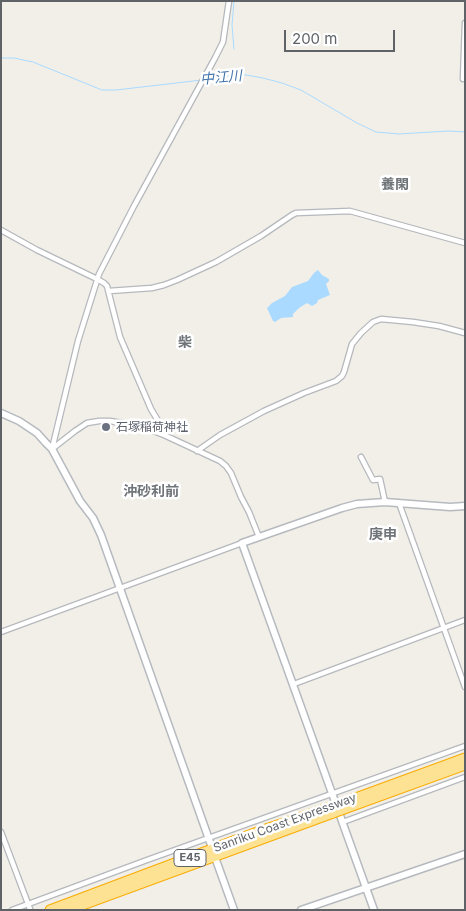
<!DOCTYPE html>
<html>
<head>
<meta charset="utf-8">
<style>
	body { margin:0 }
	#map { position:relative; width:466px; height:911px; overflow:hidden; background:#f1efe8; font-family:Inter,sans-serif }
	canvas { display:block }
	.frame { position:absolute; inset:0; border:2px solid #5f6368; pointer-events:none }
	.scale { position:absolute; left:284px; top:30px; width:111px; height:22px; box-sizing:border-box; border:2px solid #5f6368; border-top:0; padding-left:6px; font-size:15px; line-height:18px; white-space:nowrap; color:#5f6368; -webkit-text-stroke:4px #fff; paint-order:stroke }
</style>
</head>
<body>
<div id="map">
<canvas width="466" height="911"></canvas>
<div class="frame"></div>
<div class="scale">200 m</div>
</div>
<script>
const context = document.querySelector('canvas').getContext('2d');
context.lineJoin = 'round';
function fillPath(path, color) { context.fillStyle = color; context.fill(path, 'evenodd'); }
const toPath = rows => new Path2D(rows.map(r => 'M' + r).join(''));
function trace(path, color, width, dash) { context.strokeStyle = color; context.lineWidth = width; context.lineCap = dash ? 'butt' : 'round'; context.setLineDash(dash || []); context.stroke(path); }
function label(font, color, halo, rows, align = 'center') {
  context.font = font + ' Inter,"Noto Sans JP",sans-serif'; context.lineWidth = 5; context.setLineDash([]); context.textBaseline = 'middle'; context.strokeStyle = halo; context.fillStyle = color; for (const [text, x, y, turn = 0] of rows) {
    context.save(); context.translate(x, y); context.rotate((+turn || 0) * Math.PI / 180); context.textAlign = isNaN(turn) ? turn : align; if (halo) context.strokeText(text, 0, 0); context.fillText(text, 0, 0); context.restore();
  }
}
fillPath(toPath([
	[318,270,322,275,329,279,329,281,326,284,330,295,318,300,317,303,312,306,307,303,299,308,293,314,293,317,281,318,275,322,273,321,267,308,272,303,285,296,292,287,308,281,314,273]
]), '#aadaff');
trace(toPath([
	[234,1,232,25,234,49],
	[1,58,14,58,33,62,102,90,116,90,202,80],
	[206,79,227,76,246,75,263,78,282,83,301,90,357,123,376,132,399,134,448,131,465,132]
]), '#aadaff', 1);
const street = toPath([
	[463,79,465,23],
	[1,230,37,250,97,279,104,283,107,286,120,337,151,409,163,429,164,435],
	[109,291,152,288,164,285,177,280,216,262,261,236,292,215,296,213,350,211,465,243],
	[52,449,78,341,99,274,134,206,215,58,223,42,229,1],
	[52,449,75,431,87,423,99,421,110,421,140,426,164,435,220,461,226,466,231,473,241,497,249,512,259,537],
	[197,451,220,435,264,411,304,393,336,381,342,376,344,372,352,344,361,333,373,322,381,319,413,322,439,326,465,333],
	[361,457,373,480,380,479,385,502],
	[399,503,465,687],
	[1,632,242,543],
	[294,684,465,620],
	[343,822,465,777],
	[1,832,30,909],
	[12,910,147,860,465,746]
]);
const secondary = toPath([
	[1,413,19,421,37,433,46,443,52,449,80,501,93,518,101,535,211,845],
	[216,860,234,910],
	[301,910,465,854],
	[374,910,242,543,342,508,357,504,385,502,450,507,465,506]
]);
const highway = toPath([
	[342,803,465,758],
	[344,809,465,765],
	[50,910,260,831,331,807],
	[69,910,333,813]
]);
trace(street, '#b5b8bc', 7);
trace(secondary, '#b6babf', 9);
trace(highway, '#f9ab00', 11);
trace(street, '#fff', 4.5);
trace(secondary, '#fff', 6);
trace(highway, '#fde293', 9);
const highwayBridge = toPath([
	[331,807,342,803],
	[333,813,344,809]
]);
trace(highwayBridge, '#f9ab00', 11, []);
trace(highwayBridge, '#fde293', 9);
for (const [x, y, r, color] of [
	[106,427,5,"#6b7280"]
]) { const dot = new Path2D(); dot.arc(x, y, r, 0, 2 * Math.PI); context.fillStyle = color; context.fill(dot); trace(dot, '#fff', 2); }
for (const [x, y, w] of [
	[190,858,32]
]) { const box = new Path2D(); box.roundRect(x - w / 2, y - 8.5, w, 17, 4); context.fillStyle = '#fff'; context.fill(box); trace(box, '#5f6368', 1); }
label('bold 11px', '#5f6368', null, [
	["E45",190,858]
]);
label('12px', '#5b616d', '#fff', [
	["石塚稲荷神社",116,427]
], 'left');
label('12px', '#5f6368', '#fff', [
	["Sanriku Coast Expressway",285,823,-20]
]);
label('italic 14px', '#4174aa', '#fff', [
	["中江川",221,78,-5]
]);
label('bold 14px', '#70757a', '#fff', [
	["養閑",395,185],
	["柴",185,343],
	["沖砂利前",151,492],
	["庚申",383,535]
]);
</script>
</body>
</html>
